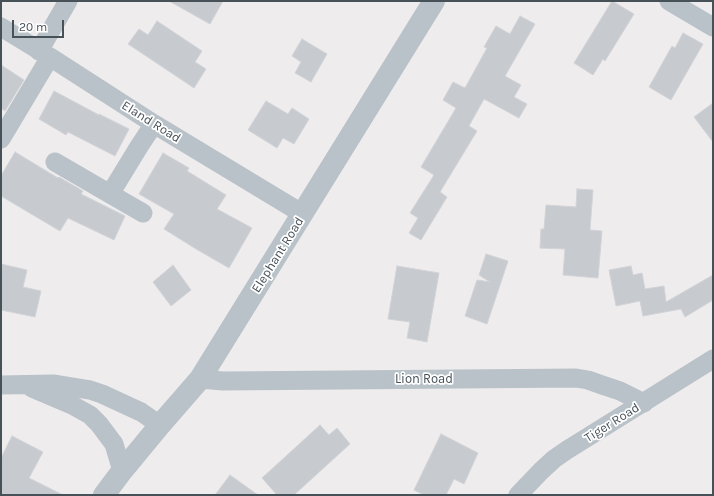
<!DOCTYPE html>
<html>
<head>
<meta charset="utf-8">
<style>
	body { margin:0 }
	#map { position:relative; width:714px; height:496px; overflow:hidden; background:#efeced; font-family:Karla,sans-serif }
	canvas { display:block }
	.frame { position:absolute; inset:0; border:2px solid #475158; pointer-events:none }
	.scale { position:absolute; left:12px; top:20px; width:52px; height:18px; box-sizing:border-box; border:2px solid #475158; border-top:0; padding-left:5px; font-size:12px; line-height:14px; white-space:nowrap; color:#475158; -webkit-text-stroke:3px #fff; paint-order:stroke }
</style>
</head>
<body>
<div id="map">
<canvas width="714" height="496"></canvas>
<div class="frame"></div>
<div class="scale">20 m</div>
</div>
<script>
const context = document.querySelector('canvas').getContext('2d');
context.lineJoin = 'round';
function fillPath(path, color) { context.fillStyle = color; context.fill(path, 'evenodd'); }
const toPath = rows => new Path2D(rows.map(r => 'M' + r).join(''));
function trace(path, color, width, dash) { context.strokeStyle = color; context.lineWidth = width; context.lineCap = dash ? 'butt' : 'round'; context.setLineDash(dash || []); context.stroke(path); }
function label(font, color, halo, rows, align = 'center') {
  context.font = font + ' Karla,sans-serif'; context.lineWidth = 3.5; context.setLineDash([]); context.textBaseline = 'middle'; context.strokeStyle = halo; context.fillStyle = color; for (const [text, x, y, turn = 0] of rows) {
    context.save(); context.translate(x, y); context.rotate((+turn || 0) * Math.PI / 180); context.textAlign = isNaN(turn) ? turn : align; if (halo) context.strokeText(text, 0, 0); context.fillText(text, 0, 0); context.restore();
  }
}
const building = toPath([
	[169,1,223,1,210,24,169,1],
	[612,1,634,14,605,61,603,59,593,75,574,63,612,1],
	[520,16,535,24,505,76,521,85,514,97,527,104,519,118,484,99,469,126,477,131,440,192,447,197,421,240,409,233,418,218,410,213,434,175,421,167,456,108,443,100,453,82,465,88,487,48,484,47,496,26,510,34,520,16],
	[157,21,202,51,195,62,206,69,194,88,128,44,139,29,148,35,157,21],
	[683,33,703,44,671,100,649,87,672,46,675,48,683,33],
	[302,39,327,54,311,82,295,73,301,62,292,56,302,39],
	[1,65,24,80,5,111,1,108,1,65],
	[54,91,99,115,99,114,129,129,115,156,68,132,66,135,39,119,54,91],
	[266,101,288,114,292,108,309,119,294,144,283,138,277,148,248,130,266,101],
	[713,103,713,142,694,117,713,103],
	[15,152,58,178,59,177,83,191,81,194,125,216,114,240,68,218,60,231,1,196,1,176,15,152],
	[163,153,189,168,187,171,226,195,217,209,252,228,229,268,196,249,164,229,174,214,139,194,163,153],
	[577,189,593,190,590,230,602,231,598,278,563,275,565,249,540,248,541,229,544,229,546,205,576,207,577,189],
	[486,254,508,261,487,324,465,316,477,280,490,282,479,275,486,254],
	[1,264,27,270,23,287,41,291,35,317,1,310,1,264],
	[173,265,191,290,171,306,153,282,173,265],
	[397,266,439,273,427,342,407,338,410,322,388,319,397,266],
	[631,266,633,275,642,273,645,289,664,286,666,302,713,275,713,300,685,317,681,309,643,316,640,301,616,306,609,270,631,266],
	[320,425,329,435,337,428,350,444,294,495,277,495,262,478,320,425],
	[441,434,478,453,464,484,454,479,446,495,424,495,414,490,441,434],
	[12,436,43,452,29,478,63,495,1,495,1,458,12,436],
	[230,475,258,495,215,495,230,475]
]);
fillPath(building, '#c7cacf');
trace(building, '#d1d3d7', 1);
trace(toPath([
	[669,1,713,27],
	[1,27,50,57,154,124,303,214],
	[39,51,68,1],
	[1,139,50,57],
	[55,162,110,194,140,145,154,124],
	[110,194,143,213],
	[200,379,223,381,576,378,588,380,602,385,620,391,644,403],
	[1,385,53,384,90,390,102,394,141,412,160,425],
	[32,388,72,405,90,415,99,424,114,444,122,471],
	[518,495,541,471,554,459,567,450,713,359]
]), '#b9c2c8', 19);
trace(toPath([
	[104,495,122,471,160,425,200,379,434,1]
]), '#b9c2c8', 22);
label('13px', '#475158', '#fff', [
	["Eland Road",151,122,32],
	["Elephant Road",278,255,-58],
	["Lion Road",424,379],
	["Tiger Road",612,423,-32]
]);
</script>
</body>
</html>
